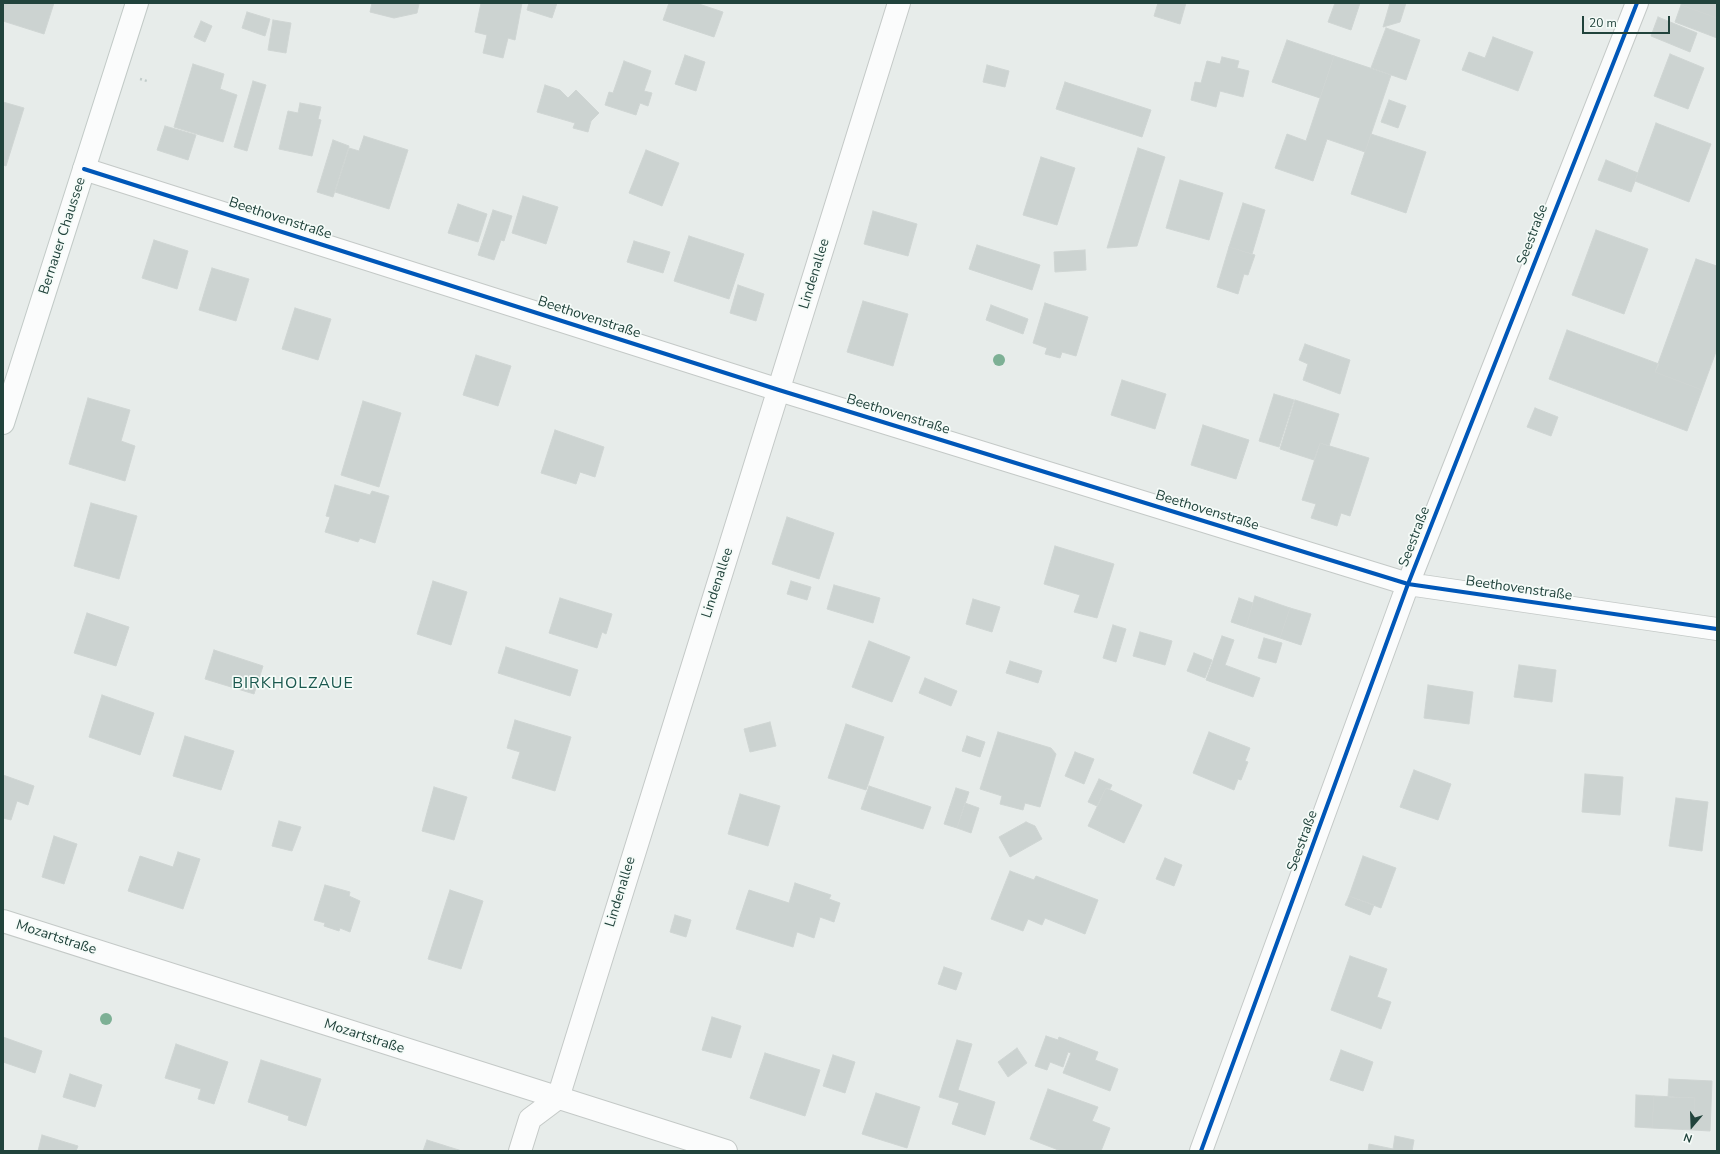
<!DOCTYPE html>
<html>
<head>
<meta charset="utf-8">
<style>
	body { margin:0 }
	#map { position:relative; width:1720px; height:1154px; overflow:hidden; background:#e7ecea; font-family:"Nunito Sans",sans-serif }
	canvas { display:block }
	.frame { position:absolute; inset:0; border:4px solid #21433c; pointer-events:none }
	.north { position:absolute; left:1672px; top:1106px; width:40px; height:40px; -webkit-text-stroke:3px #f5fbf8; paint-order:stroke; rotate:199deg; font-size:11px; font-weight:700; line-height:16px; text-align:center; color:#21433c }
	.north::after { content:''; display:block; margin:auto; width:14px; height:18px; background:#21433c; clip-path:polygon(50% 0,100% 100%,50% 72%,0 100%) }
	.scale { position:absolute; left:1582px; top:16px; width:88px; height:18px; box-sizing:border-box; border:2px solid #21433c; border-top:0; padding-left:5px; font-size:12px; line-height:14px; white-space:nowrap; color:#21433c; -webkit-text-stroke:3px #f5fbf8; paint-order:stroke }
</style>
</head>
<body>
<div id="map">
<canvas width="1720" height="1154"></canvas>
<div class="frame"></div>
<div class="north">N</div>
<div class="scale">20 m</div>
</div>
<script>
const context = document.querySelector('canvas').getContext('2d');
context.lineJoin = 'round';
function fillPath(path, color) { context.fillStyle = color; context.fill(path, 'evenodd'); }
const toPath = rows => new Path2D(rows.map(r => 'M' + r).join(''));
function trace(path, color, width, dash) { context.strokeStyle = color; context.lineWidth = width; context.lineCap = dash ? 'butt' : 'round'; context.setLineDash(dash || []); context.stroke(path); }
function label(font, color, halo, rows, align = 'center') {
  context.font = font + ' "Nunito Sans",sans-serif'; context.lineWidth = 3.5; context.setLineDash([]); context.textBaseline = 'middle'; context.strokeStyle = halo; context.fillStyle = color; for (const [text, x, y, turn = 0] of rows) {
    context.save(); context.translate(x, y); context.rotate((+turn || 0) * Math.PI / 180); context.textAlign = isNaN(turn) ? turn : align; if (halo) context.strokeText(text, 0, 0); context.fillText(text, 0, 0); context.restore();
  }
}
const building = toPath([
	[3,3,54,3,44,34,3,21,3,3],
	[372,3,416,3,419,4,417,13,394,18,370,12,372,3],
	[481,3,522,3,515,40,508,38,503,58,483,53,487,35,475,32,481,3],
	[529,3,557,3,552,18,527,10,529,3],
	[669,3,696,3,723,12,714,37,663,20,669,3],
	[1158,3,1186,3,1180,24,1154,16,1158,3],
	[1335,3,1360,3,1351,30,1328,22,1335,3],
	[1390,3,1406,3,1400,22,1383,27,1390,3],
	[1682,3,1717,3,1717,18,1681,5,1682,3],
	[1681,5,1717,18,1717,38,1675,22,1681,5],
	[247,12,270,19,265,36,242,28,247,12],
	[1658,17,1697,33,1690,52,1651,36,1658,17],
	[273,20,291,23,286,53,268,50,273,20],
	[201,21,212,26,205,42,194,37,201,21],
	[1386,28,1420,40,1406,80,1371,68,1386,28],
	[1493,37,1533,52,1518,91,1462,70,1469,52,1485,58,1493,37],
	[1287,40,1334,56,1320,98,1272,82,1287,40],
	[1670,54,1704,68,1688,109,1654,96,1670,54],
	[685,55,705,62,696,91,675,84,685,55],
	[1334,56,1391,75,1365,152,1327,139,1313,181,1275,168,1287,134,1306,141,1334,56],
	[1222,57,1239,61,1237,68,1249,71,1243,97,1220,91,1216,107,1191,100,1195,82,1201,83,1207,61,1220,64,1222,57],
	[624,61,651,71,644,91,652,93,648,106,640,103,636,115,605,105,609,92,613,93,624,61],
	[193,64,224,74,220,89,237,95,223,142,174,127,193,64],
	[987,65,1009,71,1005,87,983,82,987,65],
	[253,81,266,85,247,151,234,147,253,81],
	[1065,82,1151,110,1142,137,1056,109,1065,82],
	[545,85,560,90,568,98,576,90,599,113,591,121,588,132,573,128,575,123,537,112,545,85],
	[1389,100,1406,106,1398,128,1381,122,1389,100],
	[3,102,24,108,6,166,3,165,3,102],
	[300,103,321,107,318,119,321,120,312,156,279,149,288,111,298,113,300,103],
	[1656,123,1711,144,1689,202,1635,181,1656,123],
	[165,126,196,135,188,160,157,150,165,126],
	[1371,134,1426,152,1406,213,1351,194,1371,134],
	[364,136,408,150,389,209,335,192,349,148,359,151,364,136],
	[333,140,349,146,333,197,317,192,333,140],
	[1138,148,1165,157,1137,246,1107,248,1138,148],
	[646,150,679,163,662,206,629,193,646,150],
	[1041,157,1075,168,1057,225,1023,215,1041,157],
	[1606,160,1638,173,1631,192,1598,180,1606,160],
	[1180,180,1223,193,1209,240,1166,228,1180,180],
	[523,196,558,207,546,244,512,233,523,196],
	[1243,203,1265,210,1252,254,1229,247,1243,203],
	[458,204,487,214,478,242,448,233,458,204],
	[493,210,512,216,504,241,501,240,494,260,478,255,493,210],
	[873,211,917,224,908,256,864,244,873,211],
	[1596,230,1648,249,1624,314,1572,295,1596,230],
	[689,236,744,254,729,299,674,281,689,236],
	[154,240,188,251,177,289,142,278,154,240],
	[634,241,670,252,663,273,627,262,634,241],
	[977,245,1040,265,1032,290,969,269,977,245],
	[1229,247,1255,255,1248,275,1244,274,1238,294,1217,287,1229,247],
	[1085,250,1086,270,1055,272,1054,252,1085,250],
	[1696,259,1717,266,1717,349,1702,390,1655,372,1696,259],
	[212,268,249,279,236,321,199,310,212,268],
	[738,285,764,294,756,321,730,313,738,285],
	[863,301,908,314,893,366,847,352,863,301],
	[1045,303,1088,317,1076,356,1062,352,1060,358,1045,354,1047,348,1033,343,1045,303],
	[991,305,1028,319,1023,334,986,320,991,305],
	[295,308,331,319,318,360,282,349,295,308],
	[1567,330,1659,364,1655,372,1702,390,1687,431,1549,379,1567,330],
	[1305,344,1350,360,1340,394,1303,380,1308,364,1299,360,1305,344],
	[476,355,511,366,498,406,463,395,476,355],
	[1122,380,1166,394,1155,429,1111,415,1122,380],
	[1274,394,1294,400,1279,447,1259,441,1274,394],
	[88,398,130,410,121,441,135,446,125,481,69,464,88,398],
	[1295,400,1339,414,1329,446,1320,443,1314,460,1280,449,1295,400],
	[363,401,401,413,379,487,341,475,363,401],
	[1535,408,1558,417,1551,436,1527,427,1535,408],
	[1203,425,1249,440,1236,479,1191,465,1203,425],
	[555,430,604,447,595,477,580,472,576,484,541,473,555,430],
	[1320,443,1369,458,1350,516,1341,513,1337,526,1311,518,1316,504,1302,500,1320,443],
	[335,485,370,495,372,491,389,496,375,543,360,538,358,542,325,532,330,517,326,516,335,485],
	[91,503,137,516,119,579,74,566,91,503],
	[787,517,834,533,819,579,772,564,787,517],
	[1055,546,1114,564,1097,618,1074,612,1080,595,1044,584,1055,546],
	[433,581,467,592,451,645,417,634,433,581],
	[791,581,811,587,807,600,787,594,791,581],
	[834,585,880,598,873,623,827,609,834,585],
	[1255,596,1290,608,1280,638,1246,627,1255,596],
	[560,598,612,614,606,634,602,632,597,648,549,633,560,598],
	[1239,598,1253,603,1246,627,1231,622,1239,598],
	[973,599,1000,607,992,632,966,624,973,599],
	[1290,608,1311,614,1301,645,1280,638,1290,608],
	[87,613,129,627,116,666,74,653,87,613],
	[1113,625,1126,629,1116,662,1103,658,1113,625],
	[1140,632,1172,641,1165,665,1133,656,1140,632],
	[1222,636,1234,640,1225,665,1260,678,1253,697,1206,680,1222,636],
	[1264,638,1282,643,1276,663,1258,658,1264,638],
	[869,641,910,657,892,702,852,687,869,641],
	[506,647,578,670,570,696,498,673,506,647],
	[214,650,263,666,254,694,205,679,214,650],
	[1194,653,1212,660,1205,678,1187,671,1194,653],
	[1010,661,1042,671,1038,683,1006,673,1010,661],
	[1519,665,1556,670,1552,702,1514,697,1519,665],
	[925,678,957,691,951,706,919,693,925,678],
	[1428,685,1473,692,1469,724,1424,718,1428,685],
	[102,695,154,713,140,755,89,737,102,695],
	[515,720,571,737,555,791,512,778,520,752,507,748,515,720],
	[770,722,776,746,750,752,744,729,770,722],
	[846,724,884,737,866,790,828,778,846,724],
	[998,732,1051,748,1056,754,1040,807,1025,803,1023,810,1000,804,1002,796,980,789,998,732],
	[1209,732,1250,748,1245,761,1248,762,1241,780,1238,779,1234,790,1193,773,1209,732],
	[185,736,234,751,221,790,173,776,185,736],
	[967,736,985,742,980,757,962,751,967,736],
	[1075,752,1094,759,1084,784,1065,776,1075,752],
	[1414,770,1451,784,1438,820,1400,807,1414,770],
	[1585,774,1623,777,1620,815,1582,812,1585,774],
	[3,775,34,786,28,805,17,801,11,820,3,818,3,775],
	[1099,779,1112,785,1110,789,1106,788,1097,806,1088,802,1099,779],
	[869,786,931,807,923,829,861,809,869,786],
	[434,787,467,797,454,840,422,831,434,787],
	[956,788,969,792,957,828,944,824,956,788],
	[1106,788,1142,805,1124,843,1088,826,1106,788],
	[740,794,780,806,768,846,728,834,740,794],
	[1676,798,1708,802,1702,851,1669,846,1676,798],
	[965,803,979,808,971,833,957,828,965,803],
	[279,821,301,827,292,851,272,846,279,821],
	[1026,822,1035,826,1042,839,1010,857,999,837,1026,822],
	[54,836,77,844,64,884,42,877,54,836],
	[178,852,200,859,183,909,128,891,140,856,173,867,178,852],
	[1363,856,1396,868,1381,908,1349,896,1363,856],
	[1165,858,1182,865,1174,886,1156,879,1165,858],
	[1010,871,1034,880,1036,876,1098,900,1085,934,1045,918,1042,925,1028,919,1023,931,991,919,1010,871],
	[795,883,831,895,829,899,840,903,834,922,820,917,814,938,797,932,793,947,736,929,749,890,789,903,795,883],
	[325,885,350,892,349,896,360,901,350,932,340,928,339,931,324,926,325,923,314,920,325,885],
	[450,890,483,901,461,969,428,959,450,890],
	[1349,896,1374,905,1370,915,1345,905,1349,896],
	[675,915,691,920,686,937,670,932,675,915],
	[1350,956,1387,969,1377,997,1391,1002,1381,1029,1331,1010,1350,956],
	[944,967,962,973,956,990,938,984,944,967],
	[712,1017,741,1026,731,1058,702,1050,712,1017],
	[1046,1036,1058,1040,1059,1037,1098,1052,1095,1060,1118,1069,1110,1091,1063,1073,1071,1053,1068,1052,1063,1067,1050,1062,1047,1070,1035,1066,1046,1036],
	[3,1037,42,1051,35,1073,3,1062,3,1037],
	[957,1040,972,1044,958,1090,995,1102,985,1135,952,1124,959,1103,939,1097,957,1040],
	[176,1044,228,1062,214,1104,198,1099,201,1089,165,1078,176,1044],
	[1017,1048,1027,1063,1008,1077,998,1062,1017,1048],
	[1341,1050,1373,1062,1363,1091,1330,1080,1341,1050],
	[765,1053,820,1070,805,1116,750,1098,765,1053],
	[833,1055,855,1062,845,1093,823,1086,833,1055],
	[261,1060,321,1079,306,1126,288,1120,289,1116,248,1102,261,1060],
	[70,1074,102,1085,95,1107,63,1097,70,1074],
	[1669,1079,1712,1081,1710,1131,1693,1130,1695,1098,1668,1097,1669,1079],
	[1048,1089,1098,1107,1092,1121,1110,1128,1101,1151,1061,1151,1030,1139,1048,1089],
	[876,1093,920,1107,907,1148,862,1134,876,1093],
	[1636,1095,1654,1096,1652,1128,1635,1127,1636,1095],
	[1654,1096,1695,1098,1693,1130,1652,1128,1654,1096],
	[42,1135,78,1146,76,1151,38,1151,42,1135],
	[1395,1136,1414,1140,1412,1151,1368,1151,1369,1144,1393,1149,1395,1136],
	[427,1140,462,1151,423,1151,427,1140]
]);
fillPath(building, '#ccd3d1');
trace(building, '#cfd5d3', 1);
const minor = toPath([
	[84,169,779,390,1408,584,1717,629],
	[3,921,726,1151],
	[520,1151,530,1119,558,1098,899,3],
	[1201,1151,1408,584,1637,3]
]);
const secondary = toPath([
	[3,423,137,3]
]);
trace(minor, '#c4c9c7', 24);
trace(secondary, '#c2cac7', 24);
trace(toPath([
	[140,79,147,81]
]), '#c1ccca', 2.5, [2, 3]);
trace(minor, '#fbfcfc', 22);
trace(secondary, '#fbfcfc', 22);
trace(toPath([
	[84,169,779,390,1408,584,1717,629],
	[1201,1151,1408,584,1637,3]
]), '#0057b8', 4);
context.fillStyle = '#7db095';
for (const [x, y] of [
	[999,360],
	[106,1019]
]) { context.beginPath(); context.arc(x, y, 6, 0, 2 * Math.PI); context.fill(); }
label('14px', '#21433c', '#f5fbf8', [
	["Beethovenstraße",280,219,18],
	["Seestraße",1533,235,-69],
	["Bernauer Chaussee",63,236,-72],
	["Lindenallee",815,274,-73],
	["Beethovenstraße",589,318,18],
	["Beethovenstraße",898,415,17],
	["Beethovenstraße",1207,511,17],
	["Seestraße",1415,537,-69],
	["Lindenallee",718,583,-72],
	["Beethovenstraße",1519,589,8],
	["Seestraße",1303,841,-70],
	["Lindenallee",621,892,-73],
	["Mozartstraße",56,938,18],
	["Mozartstraße",364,1037,18]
]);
context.letterSpacing = '1px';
label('16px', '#1a584e', '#f5fbf8', [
	["BIRKHOLZAUE",293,684]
]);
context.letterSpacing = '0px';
</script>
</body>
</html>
